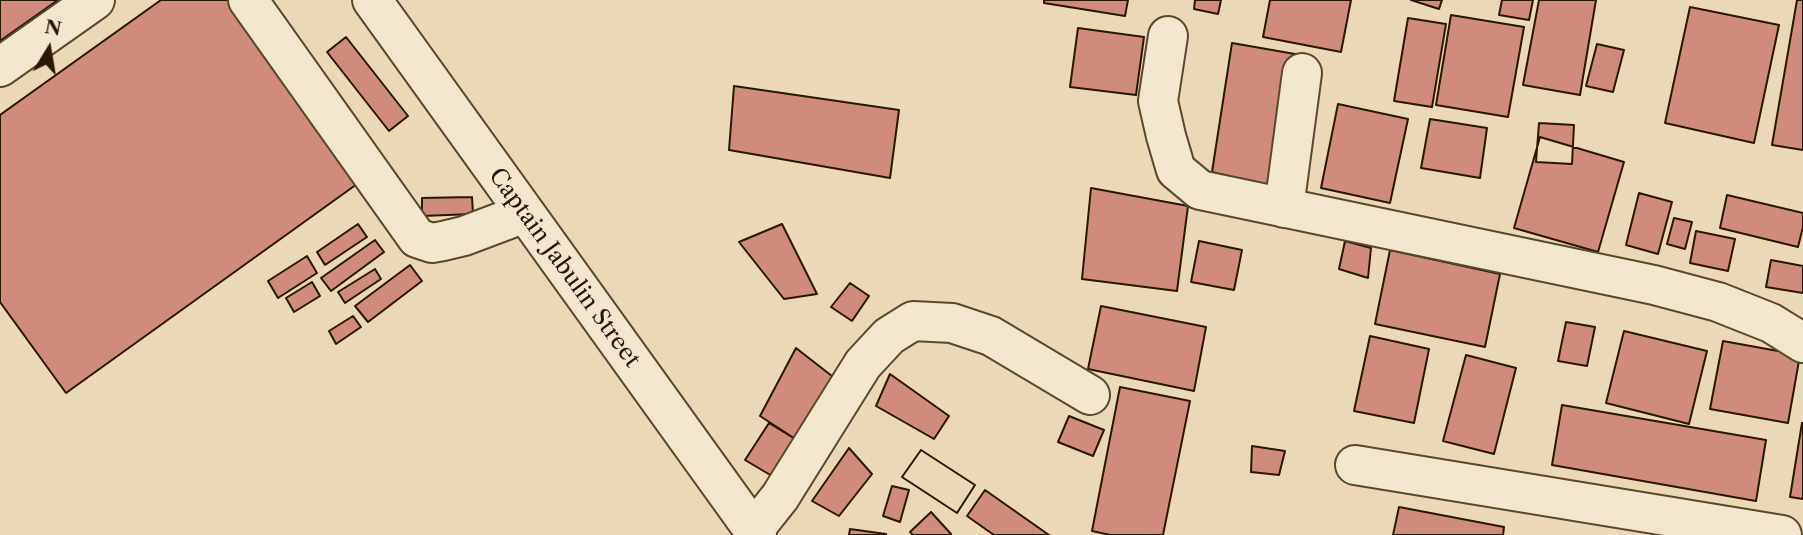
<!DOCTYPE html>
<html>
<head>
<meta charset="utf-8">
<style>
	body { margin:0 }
	#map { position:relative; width:1803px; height:535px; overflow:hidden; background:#ebd8b5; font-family:"Libre Caslon Text",serif }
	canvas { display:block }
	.north { position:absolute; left:14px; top:14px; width:70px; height:70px; -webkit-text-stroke:5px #f2e6cf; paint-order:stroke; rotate:11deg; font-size:19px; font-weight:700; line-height:28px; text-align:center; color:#281800 }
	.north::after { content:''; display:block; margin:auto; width:24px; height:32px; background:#281800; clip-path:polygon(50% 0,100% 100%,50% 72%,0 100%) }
</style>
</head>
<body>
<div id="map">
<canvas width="1803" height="535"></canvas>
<div class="north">N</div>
</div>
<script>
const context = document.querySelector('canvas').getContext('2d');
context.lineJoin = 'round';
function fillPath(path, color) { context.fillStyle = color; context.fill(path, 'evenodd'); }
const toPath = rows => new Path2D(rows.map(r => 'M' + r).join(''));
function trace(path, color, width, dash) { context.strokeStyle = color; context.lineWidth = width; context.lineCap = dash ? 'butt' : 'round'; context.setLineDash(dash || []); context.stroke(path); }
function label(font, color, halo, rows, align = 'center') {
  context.font = font + ' "Libre Caslon Text",serif'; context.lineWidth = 7; context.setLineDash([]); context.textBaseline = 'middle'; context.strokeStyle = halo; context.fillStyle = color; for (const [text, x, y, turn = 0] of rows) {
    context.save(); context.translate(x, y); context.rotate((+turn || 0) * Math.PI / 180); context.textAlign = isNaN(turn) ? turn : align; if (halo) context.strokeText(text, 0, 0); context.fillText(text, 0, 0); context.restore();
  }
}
const building = toPath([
	[0,0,58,0,0,41,0,0],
	[161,0,235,0,364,179,66,393,0,302,0,115,161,0],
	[1044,0,1128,0,1125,16,1044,3,1044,0],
	[1195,0,1221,0,1218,14,1194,9,1195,0],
	[1270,0,1351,0,1341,52,1263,37,1270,0],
	[1411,0,1442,0,1439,9,1411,0],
	[1502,0,1533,0,1529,20,1499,15,1502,0],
	[1539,0,1596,0,1580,95,1523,85,1539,0],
	[1797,0,1803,0,1803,150,1772,145,1797,0],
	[1690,7,1779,25,1754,143,1665,123,1690,7],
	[1451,15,1524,27,1508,117,1436,105,1451,15],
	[1408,18,1446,24,1432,107,1394,101,1408,18],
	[1078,28,1144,37,1136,95,1070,87,1078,28],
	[346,37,408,116,389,131,327,52,346,37],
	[1232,43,1295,54,1279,189,1212,172,1232,43],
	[1597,44,1624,50,1613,92,1586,86,1597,44],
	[734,86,899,110,890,178,729,150,734,86],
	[1338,104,1408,119,1390,203,1321,188,1338,104],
	[1430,119,1487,128,1480,178,1421,168,1430,119],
	[1539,123,1574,125,1572,164,1536,162,1539,123],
	[1540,137,1624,162,1598,252,1514,228,1540,137],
	[1091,188,1188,206,1177,291,1082,279,1091,188],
	[1639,193,1672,202,1658,254,1626,245,1639,193],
	[1727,195,1803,213,1803,227,1798,247,1720,228,1727,195],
	[472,197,473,214,422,216,422,198,472,197],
	[1674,218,1692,222,1685,249,1667,244,1674,218],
	[358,224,367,237,325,265,317,252,358,224],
	[782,224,817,294,784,299,739,242,782,224],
	[1696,231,1735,239,1728,271,1690,263,1696,231],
	[375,240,384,252,331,291,321,278,375,240],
	[1199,241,1242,250,1234,290,1191,282,1199,241],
	[1345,241,1371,248,1368,278,1339,269,1345,241],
	[1390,250,1500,274,1485,347,1375,324,1390,250],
	[307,256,317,273,278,298,268,281,307,256],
	[1771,260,1803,266,1803,293,1766,287,1771,260],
	[410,265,422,281,368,322,355,306,410,265],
	[375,269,381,279,345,303,338,292,375,269],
	[312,282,320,296,294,312,286,298,312,282],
	[850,283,869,296,852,321,831,307,850,283],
	[1101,306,1206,327,1194,391,1088,369,1101,306],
	[353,316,361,327,336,344,329,331,353,316],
	[1566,322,1595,327,1587,366,1558,361,1566,322],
	[1624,331,1707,351,1689,424,1606,403,1624,331],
	[1370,336,1429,349,1414,423,1354,411,1370,336],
	[1723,341,1800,355,1788,423,1710,409,1723,341],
	[796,348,837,380,800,442,760,416,796,348],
	[1466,355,1516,368,1494,454,1443,441,1466,355],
	[890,374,949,416,934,439,876,406,890,374],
	[1120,387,1190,401,1163,535,1110,535,1092,531,1120,387],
	[1562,405,1766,440,1756,501,1552,465,1562,405],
	[1069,416,1104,430,1093,456,1058,442,1069,416],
	[769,423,800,442,777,479,745,460,769,423],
	[1802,423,1803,423,1803,499,1790,497,1802,423],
	[1252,446,1285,451,1279,475,1251,472,1252,446],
	[849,448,872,474,839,516,812,501,849,448],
	[921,450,975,485,957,513,902,477,921,450],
	[921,450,975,485,957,513,902,477,921,450],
	[892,486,909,490,900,522,883,516,892,486],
	[985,490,1049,535,994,535,967,516,985,490],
	[1399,507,1504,527,1503,535,1393,535,1399,507],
	[931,512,951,534,950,535,913,535,910,532,931,512],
	[850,529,886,534,886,535,849,535,850,529]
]);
fillPath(building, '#d18b7c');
trace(building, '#281800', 2);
const minor = toPath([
	[248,0,417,238,432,243,443,241,464,236,525,213],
	[372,0,757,535],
	[1168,36,1158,101,1166,136,1176,170,1200,190,1654,285,1718,302,1771,323,1803,343],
	[0,67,95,0],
	[1284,208,1302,73],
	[1355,465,1782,535],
	[753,531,780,497,863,364,889,336,913,321,952,323,991,336,1090,395]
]);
trace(minor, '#59482d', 42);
trace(minor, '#f2e6cf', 38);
label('23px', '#281800', '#f2e6cf', [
	["Captain Jabulin Street",564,268,54]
]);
</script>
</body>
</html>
